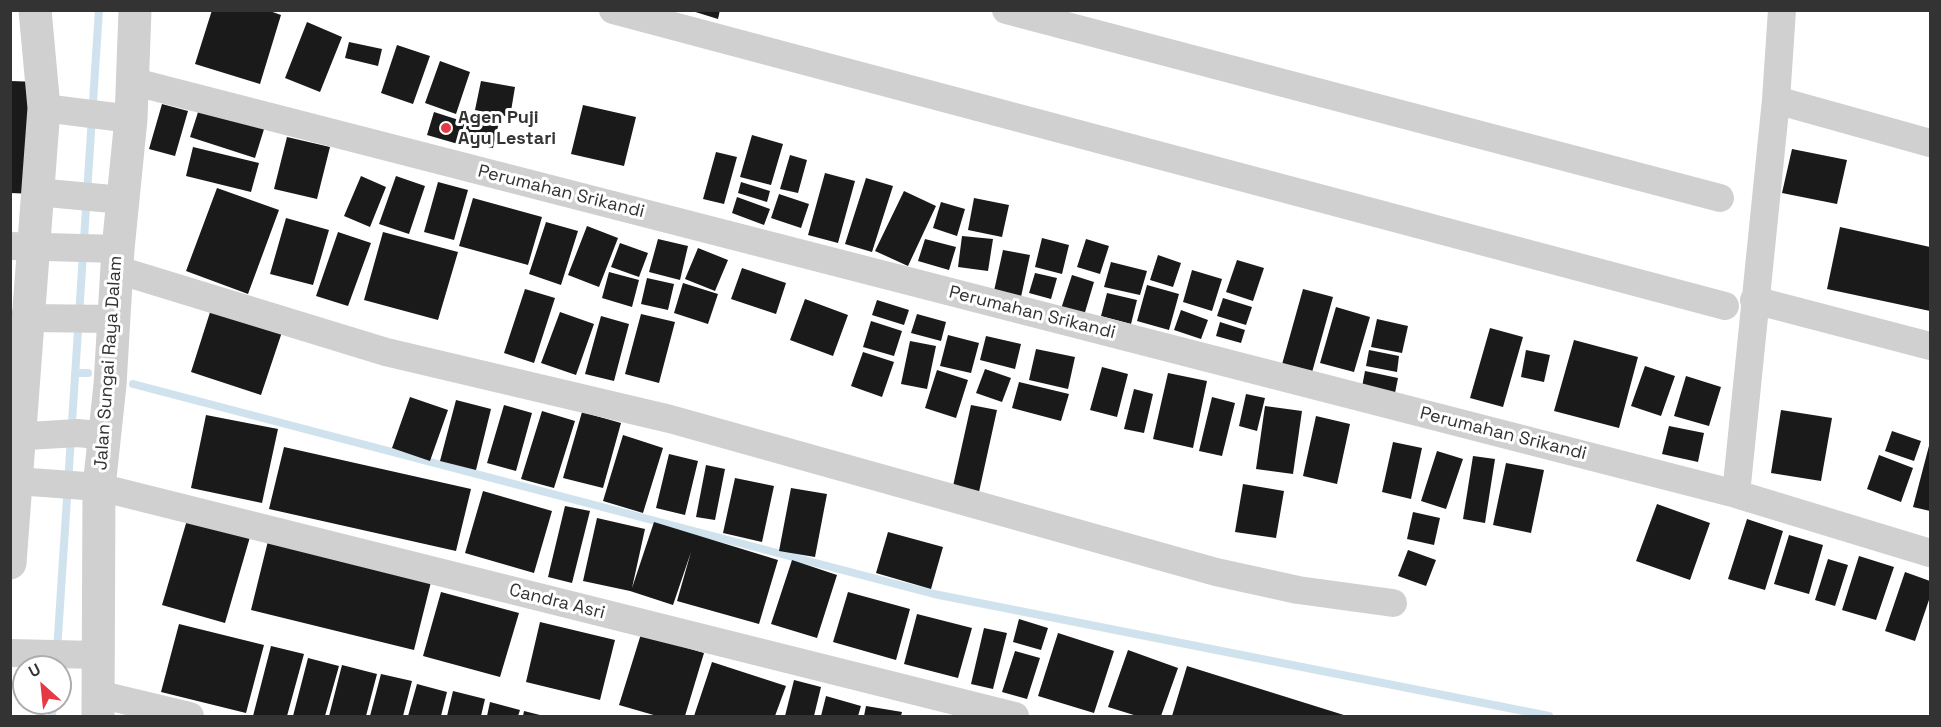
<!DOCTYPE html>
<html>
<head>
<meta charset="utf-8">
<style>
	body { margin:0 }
	#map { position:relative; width:1941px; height:727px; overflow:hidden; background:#fff; font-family:"Space Grotesk",sans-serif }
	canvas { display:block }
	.frame { position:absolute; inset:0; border:12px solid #333; pointer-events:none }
	.north { position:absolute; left:12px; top:655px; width:60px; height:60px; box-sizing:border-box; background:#fff; border:2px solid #adadad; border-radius:50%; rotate:333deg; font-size:16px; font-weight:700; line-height:24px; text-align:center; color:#333 }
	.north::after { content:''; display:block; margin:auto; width:21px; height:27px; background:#e63946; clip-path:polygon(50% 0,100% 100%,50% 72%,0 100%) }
</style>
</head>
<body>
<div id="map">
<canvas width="1941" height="727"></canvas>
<div class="frame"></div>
<div class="north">U</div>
</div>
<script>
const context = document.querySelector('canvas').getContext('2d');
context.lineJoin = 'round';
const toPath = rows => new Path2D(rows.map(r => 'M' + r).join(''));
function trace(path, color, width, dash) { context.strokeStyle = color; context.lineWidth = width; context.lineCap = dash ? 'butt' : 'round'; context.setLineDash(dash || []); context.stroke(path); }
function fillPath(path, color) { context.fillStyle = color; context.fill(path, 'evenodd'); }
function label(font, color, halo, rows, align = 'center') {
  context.font = font + ' "Space Grotesk",sans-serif'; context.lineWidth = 6; context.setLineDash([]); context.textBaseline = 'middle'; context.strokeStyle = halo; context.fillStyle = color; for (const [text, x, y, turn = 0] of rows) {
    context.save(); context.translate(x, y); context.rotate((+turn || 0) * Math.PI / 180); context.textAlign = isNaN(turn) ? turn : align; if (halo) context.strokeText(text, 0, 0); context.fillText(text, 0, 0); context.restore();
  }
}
trace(toPath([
	[75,373,88,373],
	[133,384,934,594,1549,716],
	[57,651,99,10],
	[52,716,53,703]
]), '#cfe2ee', 8);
fillPath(toPath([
	[212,10,267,10,281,15,260,84,195,64],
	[689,10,720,10,718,19],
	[307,22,342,37,320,92,285,78],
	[349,42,382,49,378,66,345,58],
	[397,45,430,56,413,104,381,93],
	[440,61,470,72,456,114,425,103],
	[10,81,40,82,36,194,10,193],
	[481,81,515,87,510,117,475,110],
	[162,104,188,111,175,156,149,149],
	[583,105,636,117,624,166,571,154],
	[200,106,265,126,255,158,190,137],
	[434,112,465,122,458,144,427,135],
	[469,116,499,122,493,148,463,142],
	[752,135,783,144,771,185,740,177],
	[287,137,330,147,317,199,274,189],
	[193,147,259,163,251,192,186,176],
	[1792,149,1847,160,1837,204,1782,193],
	[716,152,737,157,724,204,703,199],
	[790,155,807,160,798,193,780,189],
	[825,173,855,181,838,243,808,235],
	[361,176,386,187,370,227,344,216],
	[396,176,425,186,409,234,379,224],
	[866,178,893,186,872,252,845,244],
	[438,182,468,190,454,240,424,232],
	[741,182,770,191,767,202,738,193],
	[217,188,279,210,248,294,186,271],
	[904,191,936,206,908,266,875,251],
	[779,194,809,204,801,228,771,218],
	[737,197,770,209,764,225,732,213],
	[473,198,542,217,528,265,459,246],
	[974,198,1009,205,1002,237,968,230],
	[941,202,965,209,957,236,933,228],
	[286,218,329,230,313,285,270,274],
	[546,222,578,231,561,285,529,274],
	[587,226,618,238,599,287,568,275],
	[1840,227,1930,247,1930,311,1827,289],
	[338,232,371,243,348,306,316,296],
	[383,232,458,252,438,320,364,300],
	[962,236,993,239,988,271,958,267],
	[1042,238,1069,245,1062,274,1035,267],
	[658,239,688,246,680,280,649,272],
	[925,239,956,247,949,270,918,261],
	[1086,239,1109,246,1100,274,1077,267],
	[620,243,648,253,639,277,611,267],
	[698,248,728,260,715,291,685,279],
	[1003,250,1030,255,1021,297,994,291],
	[1158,255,1181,263,1173,287,1150,280],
	[1237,260,1264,268,1253,301,1226,292],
	[1111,262,1147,271,1140,295,1104,287],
	[742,268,786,283,776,314,731,299],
	[1192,270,1222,279,1212,311,1183,302],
	[609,272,639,280,632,307,602,298],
	[1035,273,1057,278,1051,299,1029,293],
	[1072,275,1094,282,1083,319,1060,312],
	[647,278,674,284,668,310,641,304],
	[683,283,718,294,708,324,674,313],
	[1147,285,1179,294,1169,330,1137,321],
	[525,289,555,298,534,363,504,353],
	[1303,289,1333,297,1311,376,1281,368],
	[10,292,17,352,10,353],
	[1107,293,1137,300,1131,324,1101,316],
	[1223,298,1252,307,1246,325,1217,316],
	[805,299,848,315,833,356,790,340],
	[877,300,909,310,904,325,872,315],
	[212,306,283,329,261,395,191,372],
	[1336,307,1370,317,1354,372,1320,363],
	[1181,310,1208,320,1201,339,1174,330],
	[560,312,594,324,576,375,541,363],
	[641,314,675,322,659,383,625,374],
	[917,314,946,322,941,341,911,333],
	[601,316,629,324,614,381,585,374],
	[1377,319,1408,326,1402,353,1371,347],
	[871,321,902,331,894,356,863,347],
	[1220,322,1245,330,1241,343,1216,336],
	[1490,328,1523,337,1503,407,1470,398],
	[948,335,979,343,971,373,940,366],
	[986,336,1021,344,1015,369,980,360],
	[1574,340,1638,357,1619,428,1554,411],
	[910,341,936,346,927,389,901,384],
	[1036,349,1075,357,1068,389,1029,380],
	[1369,350,1399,356,1397,372,1366,366],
	[1526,350,1550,355,1544,382,1521,377],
	[863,352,894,362,882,397,851,386],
	[1645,366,1675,376,1661,416,1631,406],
	[1102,367,1128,374,1117,417,1090,410],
	[985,369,1011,378,1002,402,976,393],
	[937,370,968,380,956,418,925,408],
	[1365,371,1398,378,1395,393,1362,387],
	[1168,373,1207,381,1193,448,1153,439],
	[1686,376,1721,387,1709,426,1674,416],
	[1019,382,1069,394,1061,421,1012,408],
	[1134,389,1153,394,1144,433,1124,429],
	[1246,394,1265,398,1257,431,1239,426],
	[410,397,448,410,430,461,392,448],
	[1212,397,1235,403,1222,456,1199,451],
	[456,400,491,409,476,470,440,461],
	[504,405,532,413,516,471,487,463],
	[971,405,997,410,979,492,953,486],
	[1265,406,1302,411,1293,474,1256,469],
	[1781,410,1832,418,1821,481,1771,473],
	[542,411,575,421,554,488,521,479],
	[582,412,621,423,603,488,563,478],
	[206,415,278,429,262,503,191,488],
	[1316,416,1350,424,1337,484,1303,476],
	[1669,426,1704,433,1698,462,1662,454],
	[1892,431,1921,441,1914,461,1885,451],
	[623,435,663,448,643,513,603,501],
	[1393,442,1422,448,1411,499,1382,492],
	[1930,442,1930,511,1913,507],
	[284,447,471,489,456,551,269,509],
	[1437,451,1463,459,1446,509,1421,501],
	[669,454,698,461,685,515,656,508],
	[1879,455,1913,468,1901,502,1867,489],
	[1473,456,1495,459,1485,523,1463,519],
	[1506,463,1544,470,1531,533,1493,525],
	[706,465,725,469,715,520,696,517],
	[735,478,774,486,762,542,723,533],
	[1243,484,1284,491,1276,538,1235,532],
	[791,488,827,494,815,557,779,551],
	[483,491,552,511,534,573,465,553],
	[1657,504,1710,523,1690,580,1636,561],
	[565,506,590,511,572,583,548,577],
	[1413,512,1440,518,1434,545,1407,539],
	[597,518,645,529,632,588,654,522,778,560,759,624,677,601,691,552,673,605,630,591,583,581],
	[1747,519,1783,531,1765,590,1728,579],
	[187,520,250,537,225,623,162,605],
	[888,532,943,547,931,589,876,573],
	[1789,535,1823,545,1809,594,1774,584],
	[268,541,431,582,414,650,251,610],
	[1408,550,1436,560,1426,586,1398,576],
	[1859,556,1894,567,1876,620,1842,610],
	[1828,559,1848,565,1835,606,1815,600],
	[792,560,837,575,817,638,771,624],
	[1905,572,1930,581,1930,597,1915,641,1885,631],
	[441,592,519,613,500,677,423,656],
	[848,592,910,609,896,660,833,642],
	[917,614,972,628,958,678,904,664],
	[1019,619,1048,628,1041,650,1013,642],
	[540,622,615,640,600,700,526,682],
	[179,624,264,645,246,713,161,692],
	[984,628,1007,633,993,689,971,684],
	[1058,633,1114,651,1094,713,1038,696],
	[641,634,704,653,685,716,657,716,619,705],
	[271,646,304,654,287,716,253,716],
	[1128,650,1178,668,1161,716,1137,716,1108,707],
	[1015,651,1040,658,1027,699,1002,692],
	[308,658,339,666,325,716,293,716],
	[712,662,786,686,775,716,694,716],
	[342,665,377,674,366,716,329,716],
	[1187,666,1347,716,1172,716],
	[381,674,412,681,403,716,370,716],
	[794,680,821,687,814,716,785,716],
	[417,684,447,692,441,716,408,716],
	[453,691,485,699,481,716,447,716],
	[826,696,861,706,858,716,821,716],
	[490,702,520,710,518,716,487,716],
	[866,706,902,712,901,716,864,716],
	[524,711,544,716,523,716]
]), '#1a1a1a');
trace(toPath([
	[613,10,1725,306],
	[1006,10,1720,198],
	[131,81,1736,494,1930,553],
	[1776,100,1930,143],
	[44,108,131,119],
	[36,192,123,200],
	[10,246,118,249],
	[118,270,386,352,670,419,1216,572,1298,590,1393,603],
	[1754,300,1930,346],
	[30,318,115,319],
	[10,437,78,433,106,436],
	[16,481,99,487,1015,716],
	[1736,494,1776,100,1782,10],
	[10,653,97,655],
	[98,694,190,716]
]), '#d0d0d0', 28);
trace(toPath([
	[10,563,44,108,35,10],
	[98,716,99,487,110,385,118,249,131,119,135,10]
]), '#d0d0d0', 33);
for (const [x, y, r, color] of [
	[446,128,6,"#e63946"]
]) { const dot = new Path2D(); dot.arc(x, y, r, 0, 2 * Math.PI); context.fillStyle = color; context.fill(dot); trace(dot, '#fff', 2); }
label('bold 18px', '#333', '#fff', [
	["Agen Puji",458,118],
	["Ayu Lestari",458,139]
], 'left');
label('18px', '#333', '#fff', [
	["Perumahan Srikandi",561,192,14],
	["Perumahan Srikandi",1032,313,14],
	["Jalan Sungai Raya Dalam",109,363,-86],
	["Perumahan Srikandi",1503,434,14],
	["Candra Asri",557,602,14]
]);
</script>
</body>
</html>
